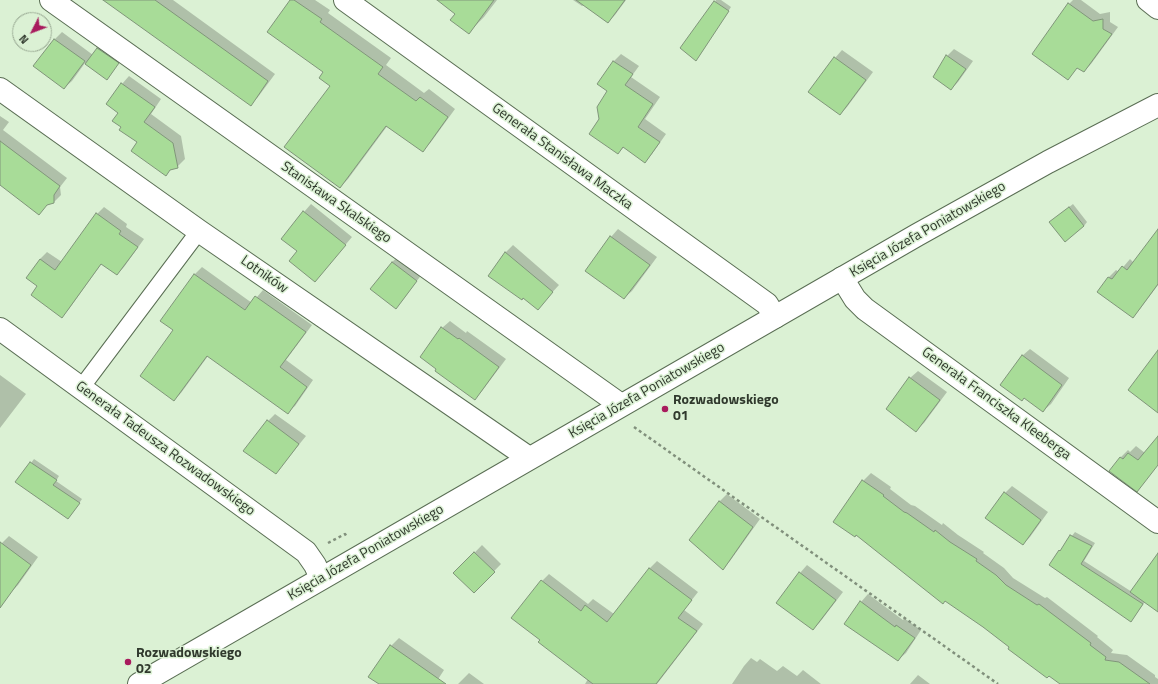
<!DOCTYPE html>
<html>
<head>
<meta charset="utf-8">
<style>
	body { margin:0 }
	#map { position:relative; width:1158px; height:684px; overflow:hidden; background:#dbf1d4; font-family:"Titillium Web",sans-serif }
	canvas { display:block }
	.north { position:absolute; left:12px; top:12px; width:40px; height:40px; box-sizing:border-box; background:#dbf1d4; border:1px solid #97a791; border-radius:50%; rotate:228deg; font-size:11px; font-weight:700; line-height:16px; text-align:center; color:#30392d }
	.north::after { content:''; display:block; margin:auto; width:14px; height:18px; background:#a81b5d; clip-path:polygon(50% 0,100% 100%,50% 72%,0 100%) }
</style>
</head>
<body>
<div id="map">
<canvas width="1158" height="684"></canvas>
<div class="north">N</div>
</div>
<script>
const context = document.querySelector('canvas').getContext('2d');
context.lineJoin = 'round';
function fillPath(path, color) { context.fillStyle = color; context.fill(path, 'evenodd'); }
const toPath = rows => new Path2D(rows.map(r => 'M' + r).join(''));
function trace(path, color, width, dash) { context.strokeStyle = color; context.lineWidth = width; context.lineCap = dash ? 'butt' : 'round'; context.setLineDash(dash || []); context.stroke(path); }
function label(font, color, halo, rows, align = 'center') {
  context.font = font + ' "Titillium Web",sans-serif'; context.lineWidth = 3; context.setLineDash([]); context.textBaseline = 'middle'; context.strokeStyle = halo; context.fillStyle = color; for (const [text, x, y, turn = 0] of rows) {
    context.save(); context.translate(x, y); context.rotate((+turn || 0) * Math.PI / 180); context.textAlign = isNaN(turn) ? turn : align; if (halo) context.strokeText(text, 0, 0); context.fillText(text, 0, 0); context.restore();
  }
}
fillPath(toPath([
	[105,0,173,0,275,74,258,97,251,104],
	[292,0,315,0,330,10,328,13,391,58,386,65,424,93,429,89,455,109,431,142,422,151,388,125,348,179,340,187,331,86],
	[438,0,497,0,484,17,469,32,456,14],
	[573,0,626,0,615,15,608,22,584,5,582,6],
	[716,0,721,0,731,7,699,56,715,2],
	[1073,0,1081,0,1100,14,1110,12,1110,22,1118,27,1091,64,1084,71,1078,67,1068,78,1069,4],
	[62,32,93,55,101,45,121,60,107,78,85,63,72,81,64,88,35,66,55,39],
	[954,49,973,61,958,82,951,89,947,56],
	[842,50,873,72,847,107,840,114,835,58],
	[621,54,639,66,631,77,660,97,645,119,666,134,652,154,645,162,624,147,618,153,600,120,608,91,598,84,614,61],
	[129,76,161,99,151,114,181,136,185,159,177,167,172,168,165,175,139,142,123,127,119,112,122,84],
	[0,116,9,122,3,130,67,178,60,187,61,195,54,202,0,177],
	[311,204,352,237,315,281,298,251,304,212],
	[1073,204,1087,222,1084,226,1054,219],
	[104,207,127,224,126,227,144,239,124,267,117,274,102,263,69,309,62,316,39,286,40,259,47,252,62,262,97,214],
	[618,229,657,257,632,291,624,298,586,271,611,237],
	[1158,230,1158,285,1140,309,1133,317,1098,292,1109,277,1116,270,1119,272,1130,259,1134,263],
	[513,245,559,285,538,308,523,297,489,275,506,252],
	[399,256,422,274,402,301,396,307,392,262],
	[202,267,252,303,263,290,312,325,286,360,313,380,295,406,288,412,208,356,181,393,174,400,174,330,162,321,195,274],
	[450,321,466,333,467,331,506,359,482,391,475,398,437,369,442,328],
	[1030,349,1069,378,1051,404,1043,411,1025,397,1022,400,1022,356],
	[918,371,947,392,924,423,916,430,910,378],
	[0,375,26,394,0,428],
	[275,414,306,436,276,473,268,421],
	[1158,437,1158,465,1137,490,1121,457,1128,450,1130,452,1136,446,1145,453],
	[34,459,59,476,56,481,82,499,71,515,17,482],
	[871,473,891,487,890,489,911,505,915,506,942,525,943,523,958,535,984,552,983,553,1004,568,1013,578,1045,598,1047,597,1098,636,1097,637,1113,650,1111,653,1127,655,1155,675,1155,677,1158,679,1158,684,1065,684,1011,647,856,534,835,521,863,481],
	[1012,486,1048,512,1030,537,1023,544,1005,493],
	[727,494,760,519,730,561,723,568,719,502],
	[1075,532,1095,543,1084,561,1132,592,1158,556,1158,611,1145,602,1134,617,1060,551],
	[9,536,38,557,18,585,11,592,0,594,0,545],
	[482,545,501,564,474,592,455,573],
	[657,561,698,592,684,610,703,624,657,684,585,684,588,679,541,640,542,581,549,574,588,604,593,599,614,614,650,568],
	[807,565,843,592,820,622,813,629,778,602,800,573],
	[868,594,903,620,904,618,921,630,906,653,898,660,861,602],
	[399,638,444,670,435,684,381,684,370,676,391,646],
	[751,658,757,662,760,659,777,671,783,666,797,676,803,670,821,684,732,684,744,666],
	[469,673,484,684,458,684],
	[918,675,930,684,910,684]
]), '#0003');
const building = toPath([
	[103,0,155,0,268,81,251,106,103,0],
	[290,0,294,0,322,19,320,22,383,67,378,74,416,101,420,97,448,117,423,152,386,126,340,188,284,147,330,86,319,78,323,72,267,32,290,0],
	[437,0,494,0,469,34,450,20,455,14,437,0],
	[576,0,625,0,608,23,576,0],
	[714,1,729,11,696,61,680,48,714,1],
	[1068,3,1093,21,1103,19,1103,29,1112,34,1084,72,1077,68,1068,80,1032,54,1068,3],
	[54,39,85,61,64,89,33,66,54,39],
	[97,48,119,63,107,80,85,64,97,48],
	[946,55,966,69,951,90,933,77,946,55],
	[834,57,866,80,840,115,808,92,834,57],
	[613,61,633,74,625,85,653,104,638,127,660,142,645,163,623,147,618,154,589,134,599,119,597,107,607,91,597,84,613,61],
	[121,83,155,107,144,122,173,143,178,168,170,170,166,176,131,151,137,142,119,130,121,127,112,121,118,113,106,104,121,83],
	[0,141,60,186,54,195,54,203,47,205,39,215,0,185,0,141],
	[1069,207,1084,226,1065,242,1049,222,1069,207],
	[303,211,346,245,315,282,289,261,297,251,281,239,303,211],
	[96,213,121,231,119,234,138,247,117,275,101,264,62,318,31,295,37,286,26,278,40,259,55,270,96,213],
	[1158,229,1158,284,1133,318,1097,292,1108,277,1112,279,1122,266,1127,270,1158,229],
	[610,236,650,265,624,299,585,271,610,236],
	[505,252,553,292,538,310,523,298,522,300,488,276,505,252],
	[392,262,417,281,396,309,370,289,392,262],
	[194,274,245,310,255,296,306,332,280,367,307,387,288,414,207,356,174,401,140,376,173,330,160,321,194,274],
	[441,327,458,339,459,338,499,367,475,400,435,371,436,369,420,357,441,327],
	[1158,350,1158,413,1128,390,1158,350],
	[1022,355,1062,385,1043,412,1024,398,1022,401,1000,385,1022,355],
	[909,377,940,400,916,432,886,409,909,377],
	[267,420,299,444,276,474,243,451,267,420],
	[1158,436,1158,465,1137,492,1109,471,1120,457,1123,459,1128,453,1138,460,1158,436],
	[30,462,57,480,53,485,80,503,68,519,15,482,30,462],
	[862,480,884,495,883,496,904,512,907,513,934,532,935,530,950,542,977,559,976,561,996,575,1006,585,1037,605,1039,604,1091,643,1090,645,1106,657,1105,660,1119,662,1150,684,1060,684,1049,676,1047,678,1008,649,1009,647,983,627,945,601,943,604,856,535,855,537,833,522,862,480],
	[1004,492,1041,520,1023,545,985,518,1004,492],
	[719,501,753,527,723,570,689,540,719,501],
	[1070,535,1092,546,1081,564,1143,604,1131,622,1049,565,1059,550,1060,551,1070,535],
	[0,542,31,565,0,608,0,542],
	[474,552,495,572,474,593,453,573,474,552],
	[1158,553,1158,612,1130,592,1158,553],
	[649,568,692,600,678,618,697,631,656,684,593,684,538,642,540,640,511,618,541,580,581,611,585,605,607,622,649,568],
	[799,572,836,600,813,630,776,603,799,572],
	[860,601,895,627,896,625,915,638,898,661,844,624,860,601],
	[390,645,446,684,379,684,368,677,390,645]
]);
fillPath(building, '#a8dc98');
trace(building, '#80957a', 1);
const service = toPath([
	[81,388,199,231]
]);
const minor = toPath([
	[51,0,621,405],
	[345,0,767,304,775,317],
	[1148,0,1158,8],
	[0,89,199,231,529,458],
	[842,278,855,299,865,309,1158,522],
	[0,329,306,552,315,565,321,578]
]);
const tertiary = toPath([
	[139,684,917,235,1048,162,1158,105]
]);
trace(service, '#5a6e54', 18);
trace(minor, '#5a6e54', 24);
trace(tertiary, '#5a6e54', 24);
trace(toPath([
	[634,427,998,684],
	[328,543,345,534,347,537]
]), '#81907c', 2.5, [3, 3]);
trace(service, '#fff', 16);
trace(minor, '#fff', 22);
trace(tertiary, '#fff', 22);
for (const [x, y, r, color] of [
	[665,409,4,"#a81b5d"],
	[128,662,4,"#a81b5d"]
]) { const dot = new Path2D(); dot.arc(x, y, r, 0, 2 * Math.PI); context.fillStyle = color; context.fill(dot); trace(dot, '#dbf1d4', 1.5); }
label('14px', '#30392d', '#dbf1d4', [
	["Generała Stanisława Maczka",562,157,36],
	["Stanisława Skalskiego",336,203,35],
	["Księcia Józefa Poniatowskiego",928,230,-30],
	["Lotników",264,275,35],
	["Księcia Józefa Poniatowskiego",647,391,-30],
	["Generała Franciszka Kleeberga",996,404,36],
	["Generała Tadeusza Rozwadowskiego",165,449,36],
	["Księcia Józefa Poniatowskiego",366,553,-30]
]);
label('bold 14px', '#30392d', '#dbf1d4', [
	["Rozwadowskiego",673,401],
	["01",673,417],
	["Rozwadowskiego",136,654],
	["02",136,670]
], 'left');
</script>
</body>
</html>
